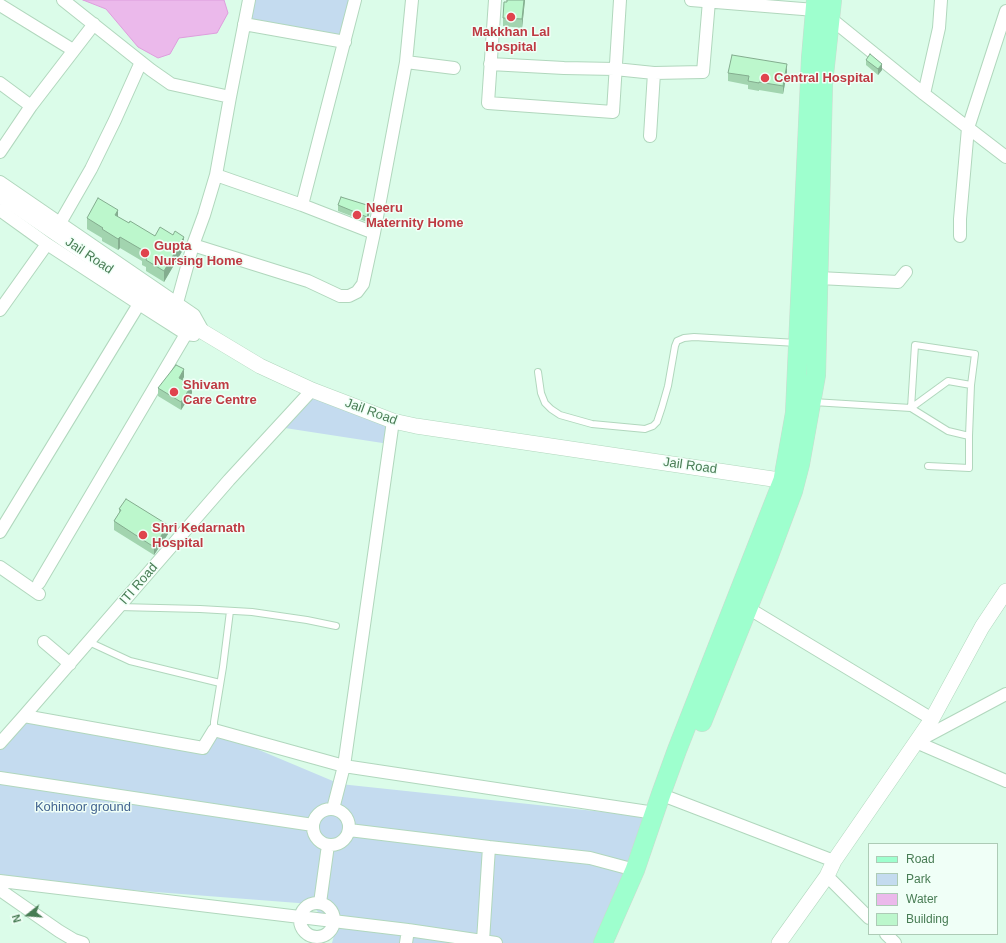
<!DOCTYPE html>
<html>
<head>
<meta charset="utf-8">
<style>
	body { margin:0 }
	#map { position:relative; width:1006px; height:943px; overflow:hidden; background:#e8fef3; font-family:Arial,sans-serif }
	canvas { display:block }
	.legend { position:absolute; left:868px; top:843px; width:130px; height:92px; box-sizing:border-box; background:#f0fff7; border:1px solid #adcbb6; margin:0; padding:5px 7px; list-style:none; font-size:12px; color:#487c54 }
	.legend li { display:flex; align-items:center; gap:8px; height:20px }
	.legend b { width:20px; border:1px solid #adcbb6 }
	.north { position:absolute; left:8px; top:895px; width:40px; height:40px; -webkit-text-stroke:3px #f0fff7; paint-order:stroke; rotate:253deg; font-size:11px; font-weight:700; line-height:16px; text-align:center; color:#487c54 }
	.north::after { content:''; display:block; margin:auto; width:14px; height:18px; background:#487c54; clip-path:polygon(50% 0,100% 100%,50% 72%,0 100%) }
</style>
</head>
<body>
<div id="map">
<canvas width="1006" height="943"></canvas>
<ul class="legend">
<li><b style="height:5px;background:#9effce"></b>Road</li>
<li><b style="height:11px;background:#c4dbef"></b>Park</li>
<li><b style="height:11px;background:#ebb9eb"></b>Water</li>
<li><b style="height:11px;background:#bcf7cc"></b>Building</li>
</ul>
<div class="north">N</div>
</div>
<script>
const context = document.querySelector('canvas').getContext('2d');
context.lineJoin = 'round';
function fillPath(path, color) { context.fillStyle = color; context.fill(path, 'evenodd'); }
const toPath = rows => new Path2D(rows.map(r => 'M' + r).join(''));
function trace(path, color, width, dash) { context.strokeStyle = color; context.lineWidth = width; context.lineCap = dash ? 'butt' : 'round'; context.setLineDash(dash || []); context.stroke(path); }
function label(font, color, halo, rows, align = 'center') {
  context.font = font + ' Arial,sans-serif'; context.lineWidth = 3; context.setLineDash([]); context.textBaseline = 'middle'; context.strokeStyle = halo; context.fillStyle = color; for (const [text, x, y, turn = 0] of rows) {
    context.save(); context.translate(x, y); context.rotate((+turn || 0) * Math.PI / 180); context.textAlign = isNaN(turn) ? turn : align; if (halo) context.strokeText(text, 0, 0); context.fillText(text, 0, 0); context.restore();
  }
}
fillPath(toPath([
	[0,0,1006,0,1006,943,0,943],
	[869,844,997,844,997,934,869,934]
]), '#dbfce9');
fillPath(toPath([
	[252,0,351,0,342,38,248,22],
	[310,396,390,425,389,444,285,428],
	[24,716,204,749,214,731,340,784,651,817,602,943,332,943,336,928,332,928,311,904,0,880,0,740]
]), '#c4dbef');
const water = toPath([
	[83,0,224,0,228,13,217,33,179,38,170,54,158,58,138,47,106,9,83,0]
]);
fillPath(water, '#ebb9eb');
trace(water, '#de9edd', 1);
const service = toPath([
	[538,372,541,393,545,403,551,409,560,415,592,424,645,429,653,426,657,422,662,407,668,386,675,346,677,341,684,338,694,337,797,343],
	[813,402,911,408,948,381,971,385],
	[928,466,969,468,969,436,971,385,975,354,915,345,911,408,948,431,969,436],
	[119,607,200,609,252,612,307,620,336,626],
	[89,642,130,661,220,683],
	[214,730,214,722,223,667,230,611]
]);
const minor = toPath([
	[63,0,151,70,171,84,230,97],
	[495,0,488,103,613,112,620,0],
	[691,0,815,10,830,18,924,94,1006,157],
	[0,5,73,50],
	[244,24,345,42],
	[406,62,454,68],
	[490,64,564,68,615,69,654,73],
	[0,83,31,106],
	[924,94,939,28,941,0],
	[650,136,654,73,703,72,709,1],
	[0,152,31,106,94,24],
	[216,175,302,205,374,233],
	[0,182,194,315,204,333],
	[302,205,355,0],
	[0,210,47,244,139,304,186,334,194,335],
	[60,223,91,169,115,120,141,62],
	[960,236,960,219,968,128,1006,11],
	[193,245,308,281,340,296,349,296,357,292,363,284,374,233,406,62,412,0],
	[819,278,898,282,906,272],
	[177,303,193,245,204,215,216,175,230,97,249,0],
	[0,310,47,244],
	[0,532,139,304],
	[0,567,39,594],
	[39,583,186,334],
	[748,608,932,719],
	[44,642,70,664],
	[24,716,203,748,214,730,344,766,393,421],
	[916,742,1006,694],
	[916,742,1006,781],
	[0,743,24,716,229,480,312,390],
	[0,778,313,825],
	[670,798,834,861],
	'313 827a18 18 0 1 1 36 0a18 18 0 1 1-36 0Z',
	[333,809,344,766,655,813],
	[349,830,489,847],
	[827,876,869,918],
	[0,881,408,930,496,943],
	[0,890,59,931,74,940,83,943],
	'300 920a17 17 0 1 1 34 0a17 17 0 1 1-34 0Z',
	[320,903,328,845],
	[886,934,895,943],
	[483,941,489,847,590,858,635,870],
	[406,943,408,930]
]);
const tertiary = toPath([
	[0,195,180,318,260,366,312,390,393,421,416,426,793,482],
	[779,943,827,876,834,861,932,719,982,627,1006,591]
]);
const primary = toPath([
	[702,722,768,558,793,491,800,464,816,375,823,84,832,0],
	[603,943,635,870,661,794,677,750,783,480,795,413,811,58,816,0]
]);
trace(service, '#b1d7bd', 8);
trace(minor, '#b1d7bd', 14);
trace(tertiary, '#b1d7bd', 16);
trace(primary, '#ccdacf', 20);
trace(service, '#fff', 6);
trace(minor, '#fff', 12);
trace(tertiary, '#fff', 15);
trace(primary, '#9effce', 19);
fillPath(toPath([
	[525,0,522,28,503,26,503,18,507,2],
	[866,60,882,70,878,75,866,65],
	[728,73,787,73,783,94,759,90,759,91,748,89,748,85,728,81],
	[338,205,370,211,367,222,338,211],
	[118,217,129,223,155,236,184,248,164,282,146,271,146,267,142,265,142,261,120,248,118,250,102,241,102,238,87,229,87,218],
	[184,377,182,380,192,393,181,410,158,396,158,388],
	[119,509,168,534,154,555,114,530,114,521,119,513]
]), '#a2d4af');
fillPath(toPath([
	[524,0,525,0,522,28,522,19],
	[787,64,787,73,783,94,783,86],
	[882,64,882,70,878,75,878,69],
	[370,206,370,211,367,222,367,217],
	[118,210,118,222,115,215],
	[120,237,120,248,118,250,118,239],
	[184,237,184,248,164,282,164,271],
	[184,369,184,377,179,386,179,378],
	[192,385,192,393,181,410,181,402],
	[168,525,168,534,154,555,154,547]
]), '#84ad8f');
const building = toPath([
	[507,0,524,0,522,19,503,18,504,2,507,2,507,0],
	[870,54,882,64,878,69,866,60,870,54],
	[732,55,787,64,783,86,759,82,759,83,748,81,749,76,728,73,732,55],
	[341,197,370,206,367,217,338,205,341,197],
	[98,198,118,210,115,215,129,223,130,221,155,236,160,227,173,235,175,231,184,237,164,271,146,260,147,257,142,254,144,251,120,237,118,239,102,229,103,228,87,218,98,198],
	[176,365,184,369,179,378,192,385,181,402,158,388,176,365],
	[126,499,168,525,154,547,114,521,121,510,119,509,126,499]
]);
fillPath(building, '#bcf7cc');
trace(building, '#84ad8f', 1);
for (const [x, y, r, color] of [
	[511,17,5,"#e0444e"],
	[765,78,5,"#e0444e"],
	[357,215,5,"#e0444e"],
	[145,253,5,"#e0444e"],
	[174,392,5,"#e0444e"],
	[143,535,5,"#e0444e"]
]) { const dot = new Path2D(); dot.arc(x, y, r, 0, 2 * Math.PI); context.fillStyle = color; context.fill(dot); trace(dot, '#f0fff7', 1.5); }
label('bold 13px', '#be3a42', '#f0fff7', [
	["Makkhan Lal",511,32,"center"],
	["Hospital",511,47,"center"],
	["Central Hospital",774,78],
	["Neeru",366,208],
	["Maternity Home",366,223],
	["Gupta",154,246],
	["Nursing Home",154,261],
	["Shivam",183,385],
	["Care Centre",183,400],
	["Shri Kedarnath",152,528],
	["Hospital",152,543]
], 'left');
label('13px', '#487c54', '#f0fff7', [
	["Jail Road",89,256,34],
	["Jail Road",371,412,20],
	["Jail Road",690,466,8],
	["ITI Road",139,584,-49]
]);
label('13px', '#436490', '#f0fff7', [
	["Kohinoor ground",83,807]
]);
</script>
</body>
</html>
